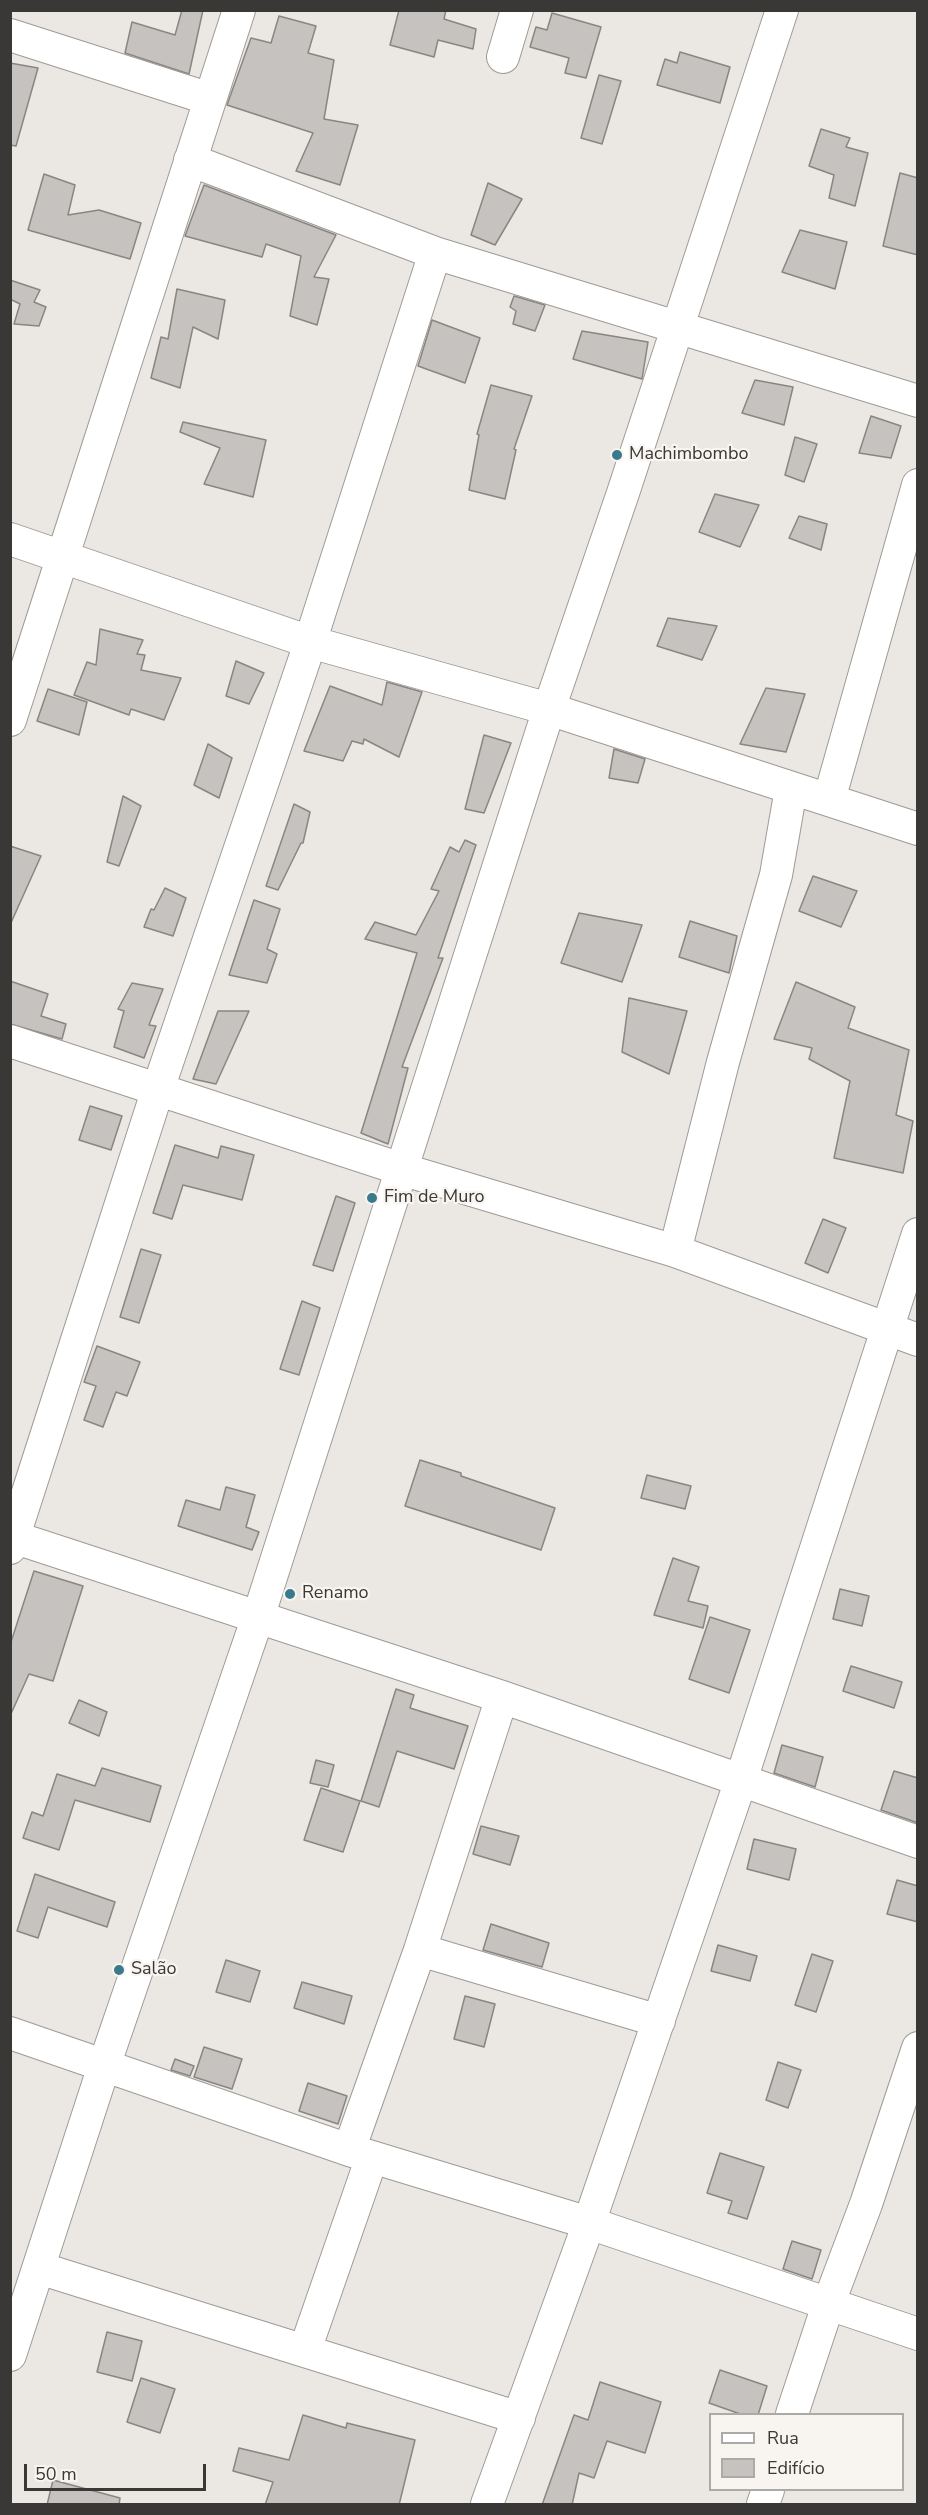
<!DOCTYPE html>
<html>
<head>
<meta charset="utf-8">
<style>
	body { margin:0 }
	#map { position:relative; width:928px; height:2515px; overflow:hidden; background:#ebe7e3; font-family:"Nunito Sans",sans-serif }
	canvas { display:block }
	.frame { position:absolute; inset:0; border:12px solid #3a3837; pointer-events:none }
	.legend { position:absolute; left:709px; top:2413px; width:195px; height:78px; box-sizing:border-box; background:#f8f5f1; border:2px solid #aca9a7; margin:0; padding:8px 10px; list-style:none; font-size:18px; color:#3a3837 }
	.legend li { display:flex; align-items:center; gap:12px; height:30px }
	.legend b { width:30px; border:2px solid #aca9a7 }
	.scale { position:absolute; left:24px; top:2464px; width:182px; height:27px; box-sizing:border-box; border:3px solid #3a3837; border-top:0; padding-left:8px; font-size:18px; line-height:21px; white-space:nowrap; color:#3a3837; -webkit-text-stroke:4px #f8f5f1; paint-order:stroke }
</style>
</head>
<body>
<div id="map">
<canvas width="928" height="2515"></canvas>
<div class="frame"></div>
<ul class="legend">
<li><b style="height:8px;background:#fff"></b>Rua</li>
<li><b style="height:16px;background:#c6c2bf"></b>Edifício</li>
</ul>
<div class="scale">50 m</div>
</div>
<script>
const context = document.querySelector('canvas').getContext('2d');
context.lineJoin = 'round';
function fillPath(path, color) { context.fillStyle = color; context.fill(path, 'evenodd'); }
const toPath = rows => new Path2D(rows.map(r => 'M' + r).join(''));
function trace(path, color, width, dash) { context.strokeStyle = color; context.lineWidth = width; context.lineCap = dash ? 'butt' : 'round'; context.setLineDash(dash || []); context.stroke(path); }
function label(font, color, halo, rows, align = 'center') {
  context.font = font + ' "Nunito Sans",sans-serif'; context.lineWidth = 4.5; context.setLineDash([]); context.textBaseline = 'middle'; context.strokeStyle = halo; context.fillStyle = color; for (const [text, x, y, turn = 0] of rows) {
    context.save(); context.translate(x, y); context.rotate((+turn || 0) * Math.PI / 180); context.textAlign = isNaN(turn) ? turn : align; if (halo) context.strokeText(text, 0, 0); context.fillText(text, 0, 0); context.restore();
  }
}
const building = toPath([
	[182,10,203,10,189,74,125,53,132,22,175,35,182,10],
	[399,10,446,10,444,19,476,29,473,49,438,40,434,57,390,45,399,10],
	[552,13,601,27,586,78,565,73,569,58,530,47,536,27,547,30,552,13],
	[279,16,316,26,308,53,334,60,324,119,358,125,340,185,296,171,313,133,227,105,251,38,271,43,279,16],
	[680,52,730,67,720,103,657,85,665,59,677,63,680,52],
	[10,63,38,68,16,146,10,145,10,63],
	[599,75,621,81,602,144,581,138,599,75],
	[821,129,850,138,846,147,868,153,855,206,829,198,834,175,809,166,821,129],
	[900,173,918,178,918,255,883,246,900,173],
	[44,174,75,185,68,215,99,210,141,223,130,259,28,230,44,174],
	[488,183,522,199,495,245,471,235,488,183],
	[204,185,336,235,314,277,329,279,317,325,290,316,301,256,266,244,262,257,185,236,204,185],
	[800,230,847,242,835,289,782,272,800,230],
	[10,280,40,290,34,302,46,307,39,326,14,324,20,304,10,299,10,280],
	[177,289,225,300,218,339,193,327,180,388,151,378,161,337,168,339,177,289],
	[514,296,545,305,535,331,513,324,516,311,510,307,514,296],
	[432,320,480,338,465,383,418,366,432,320],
	[582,331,648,342,642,379,573,359,582,331],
	[755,380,793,387,784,425,742,413,755,380],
	[491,385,532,396,514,449,516,450,505,499,469,490,479,435,477,434,491,385],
	[871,416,901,426,891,458,859,453,871,416],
	[183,422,266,440,253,497,204,484,220,448,180,432,183,422],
	[795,437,817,444,804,482,785,475,795,437],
	[715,494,759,505,740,547,699,532,715,494],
	[799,516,827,524,821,550,789,538,799,516],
	[668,618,717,626,702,660,657,646,668,618],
	[100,629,143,640,137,654,145,655,141,670,181,678,164,720,131,709,129,715,74,695,87,662,96,665,100,629],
	[236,661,264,673,249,704,226,696,236,661],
	[387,682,422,692,399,757,364,739,363,744,352,741,343,761,304,751,330,686,382,705,387,682],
	[766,688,805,694,786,752,740,744,766,688],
	[48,689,87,702,79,735,37,721,48,689],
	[484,735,511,743,484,813,465,809,484,735],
	[208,744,232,758,219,798,194,785,208,744],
	[614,749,645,759,638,783,609,778,614,749],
	[123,796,141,806,119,866,107,862,123,796],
	[294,804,310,812,303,843,301,843,278,890,266,886,294,804],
	[465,840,476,845,438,958,443,958,402,1067,408,1068,388,1144,361,1133,417,953,365,939,375,922,416,935,439,891,431,889,450,847,459,852,465,840],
	[10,846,41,856,10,925,10,846],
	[813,876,857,891,841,927,799,911,813,876],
	[165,888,186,898,173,936,144,927,151,909,154,910,165,888],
	[254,900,280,909,267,949,277,954,267,983,229,975,254,900],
	[579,913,642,925,622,982,561,963,579,913],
	[690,921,737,936,729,973,679,957,690,921],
	[10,981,48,994,41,1016,66,1024,62,1039,10,1024,10,981],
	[796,982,855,1007,848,1028,909,1050,896,1115,913,1121,903,1173,834,1158,850,1081,809,1059,812,1048,774,1039,796,982],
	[132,983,163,989,149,1025,156,1026,144,1058,114,1047,124,1011,118,1009,132,983],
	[629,998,687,1011,669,1074,622,1052,629,998],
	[218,1011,249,1011,216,1084,193,1079,218,1011],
	[90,1106,122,1116,111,1150,79,1140,90,1106],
	[175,1145,218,1158,221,1146,254,1155,242,1200,183,1185,172,1219,153,1213,175,1145],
	[336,1196,355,1203,333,1271,313,1265,336,1196],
	[823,1219,846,1228,828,1273,805,1263,823,1219],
	[141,1249,161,1255,139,1323,120,1317,141,1249],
	[302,1301,320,1308,299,1375,280,1369,302,1301],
	[97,1346,140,1362,127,1396,116,1392,103,1427,84,1420,96,1386,84,1382,97,1346],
	[420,1460,461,1473,461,1476,555,1508,541,1550,405,1506,420,1460],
	[647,1475,691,1486,685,1509,641,1498,647,1475],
	[226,1487,255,1495,246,1527,259,1532,252,1550,178,1526,186,1500,220,1510,226,1487],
	[673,1558,699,1567,688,1601,708,1606,703,1628,654,1615,673,1558],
	[34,1571,83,1586,53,1681,29,1674,10,1716,10,1645,34,1571],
	[840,1589,869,1596,862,1626,833,1619,840,1589],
	[710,1617,750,1630,729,1693,689,1679,710,1617],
	[851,1666,902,1682,894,1708,843,1691,851,1666],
	[396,1689,414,1695,410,1708,468,1726,454,1769,397,1751,379,1807,361,1801,396,1689],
	[79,1700,107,1712,99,1736,69,1723,79,1700],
	[782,1745,823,1757,815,1787,774,1773,782,1745],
	[316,1760,334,1765,328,1787,310,1783,316,1760],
	[102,1768,161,1786,150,1822,75,1800,59,1850,23,1838,32,1812,43,1816,57,1774,95,1786,102,1768],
	[894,1771,918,1778,918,1823,881,1810,894,1771],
	[321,1788,360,1801,343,1852,304,1840,321,1788],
	[481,1826,519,1836,510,1865,473,1854,481,1826],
	[754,1839,796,1849,789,1880,747,1869,754,1839],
	[35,1874,115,1902,107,1927,48,1907,38,1938,17,1931,35,1874],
	[897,1880,918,1886,918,1922,887,1914,897,1880],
	[491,1924,549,1943,542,1967,483,1950,491,1924],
	[718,1945,757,1956,750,1981,711,1971,718,1945],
	[812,1954,833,1961,816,2012,795,2005,812,1954],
	[226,1960,260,1971,250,2002,216,1992,226,1960],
	[302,1982,352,1996,344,2024,294,2008,302,1982],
	[465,1996,495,2004,484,2047,454,2039,465,1996],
	[204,2047,242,2059,232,2089,194,2077,204,2047],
	[175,2059,194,2066,190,2076,171,2070,175,2059],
	[778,2062,801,2070,788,2108,766,2100,778,2062],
	[308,2083,347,2096,338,2124,299,2111,308,2083],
	[720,2153,764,2167,747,2219,728,2213,732,2201,707,2193,720,2153],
	[792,2241,821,2250,812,2279,783,2269,792,2241],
	[107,2332,142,2341,132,2381,97,2372,107,2332],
	[720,2370,767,2386,758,2415,743,2415,709,2403,720,2370],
	[141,2378,175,2389,160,2433,127,2422,141,2378],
	[600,2382,661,2402,645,2453,607,2441,594,2478,579,2473,572,2505,542,2505,574,2415,588,2420,600,2382],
	[303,2415,346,2428,347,2423,415,2440,399,2505,265,2505,273,2482,233,2471,239,2448,289,2460,303,2415],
	[53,2480,120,2498,119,2505,47,2505,53,2480]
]);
fillPath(building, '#c6c2bf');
trace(building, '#898682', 1.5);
const minor = toPath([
	[10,35,210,99],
	[503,57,517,10],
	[190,160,435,253,918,401],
	[10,539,310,642,549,709,918,829],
	[10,720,239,10],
	[829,800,918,485],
	[10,1041,401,1169,675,1251,918,1340],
	[675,1251,723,1062,776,875,791,789],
	[10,1536,502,1697,918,1842],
	[10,1548,158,1089,304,661,435,253],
	[420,1950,659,2021],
	[10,2033,349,2150,589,2223,918,2334],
	[349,2150,420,1950,502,1697],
	[39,2268,519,2418],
	[305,2350,372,2157],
	[10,2355,104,2066,263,1602,549,709,623,493,782,10],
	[792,2414,828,2305,866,2204,918,2048],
	[487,2504,589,2223,741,1780,918,1234],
	[763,2504,768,2490]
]);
trace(minor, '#9e9b97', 34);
trace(minor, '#fff', 32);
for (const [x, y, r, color] of [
	[617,455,6,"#397a8d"],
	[372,1198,6,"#397a8d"],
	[290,1594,6,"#397a8d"],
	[119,1970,6,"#397a8d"]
]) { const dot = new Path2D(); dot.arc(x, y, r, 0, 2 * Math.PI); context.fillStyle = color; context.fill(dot); trace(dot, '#f8f5f1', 2); }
label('18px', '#3a3837', '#f8f5f1', [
	["Machimbombo",629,455],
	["Fim de Muro",384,1198],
	["Renamo",302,1594],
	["Salão",131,1970]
], 'left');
</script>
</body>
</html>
